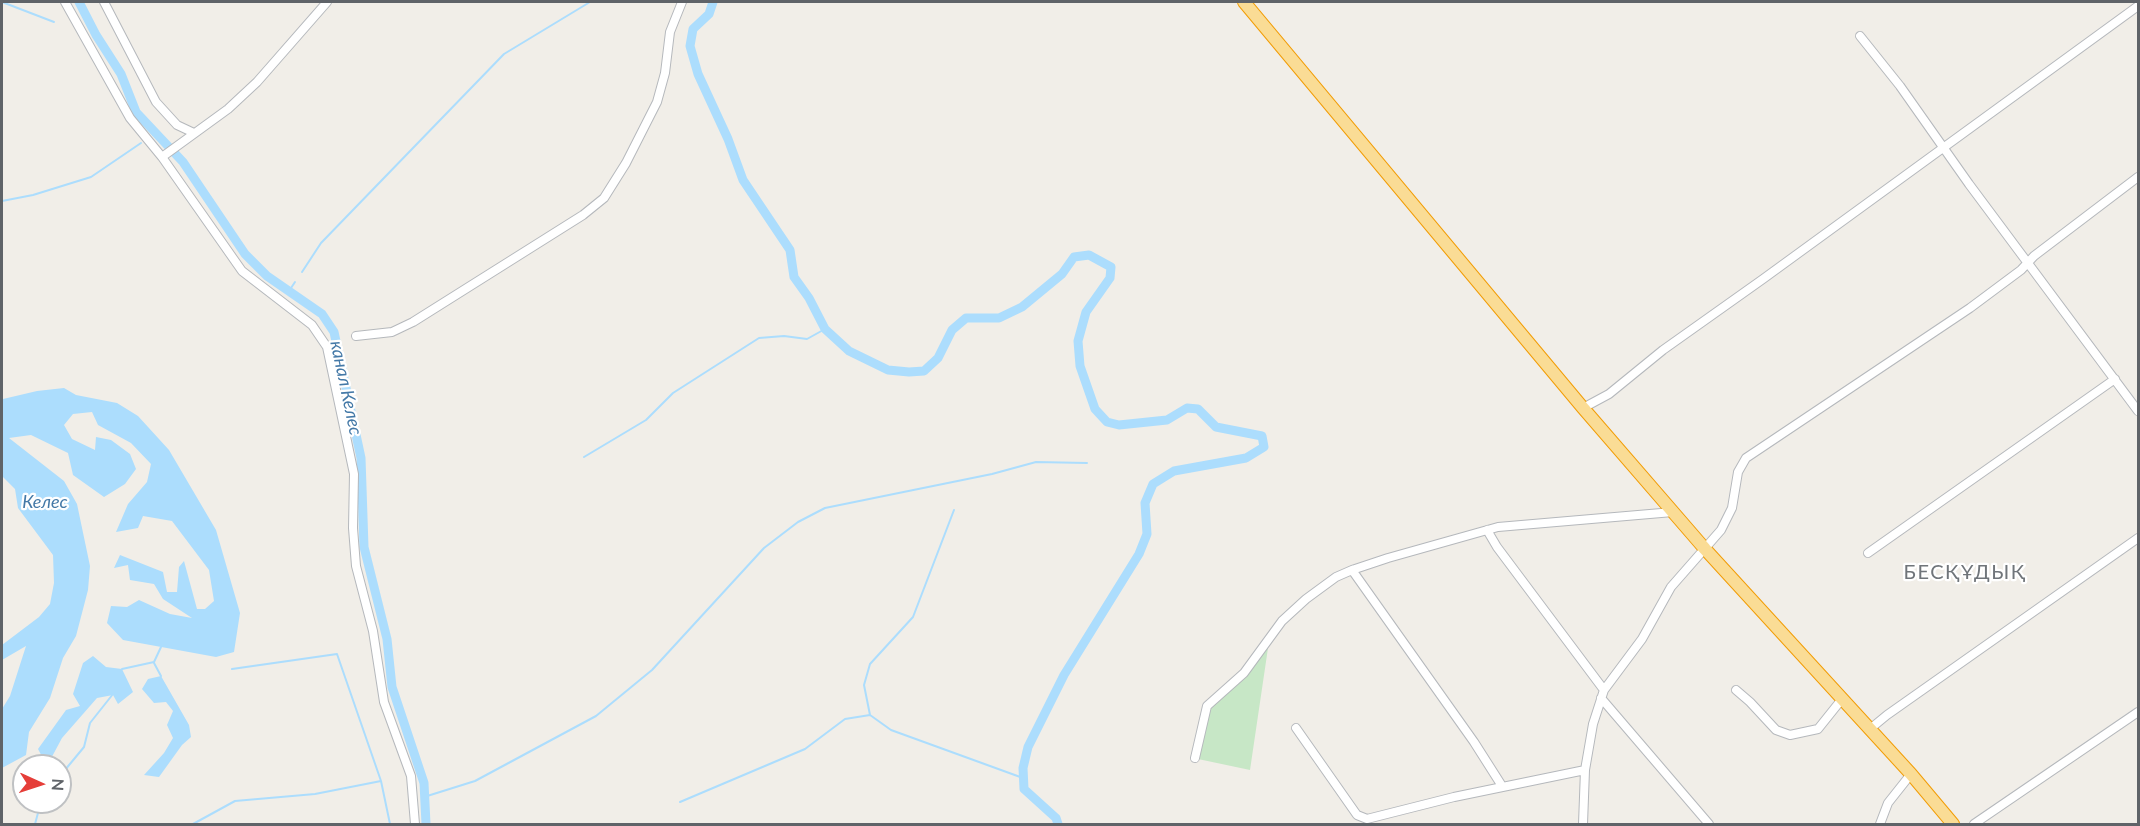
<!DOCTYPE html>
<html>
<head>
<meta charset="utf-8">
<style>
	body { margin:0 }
	#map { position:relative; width:2140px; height:826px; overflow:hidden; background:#f1eee8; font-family:Lato,sans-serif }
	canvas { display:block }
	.frame { position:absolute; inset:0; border:3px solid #5f6368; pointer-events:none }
	.north { position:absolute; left:12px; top:754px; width:60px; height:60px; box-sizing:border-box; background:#fff; border:2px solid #bfc1c3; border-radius:50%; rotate:93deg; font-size:16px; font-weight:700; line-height:24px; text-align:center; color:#5f6368 }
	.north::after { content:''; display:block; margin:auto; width:21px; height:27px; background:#e53e39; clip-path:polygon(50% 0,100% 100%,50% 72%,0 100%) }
</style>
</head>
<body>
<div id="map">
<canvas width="2140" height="826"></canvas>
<div class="frame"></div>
<div class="north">N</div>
</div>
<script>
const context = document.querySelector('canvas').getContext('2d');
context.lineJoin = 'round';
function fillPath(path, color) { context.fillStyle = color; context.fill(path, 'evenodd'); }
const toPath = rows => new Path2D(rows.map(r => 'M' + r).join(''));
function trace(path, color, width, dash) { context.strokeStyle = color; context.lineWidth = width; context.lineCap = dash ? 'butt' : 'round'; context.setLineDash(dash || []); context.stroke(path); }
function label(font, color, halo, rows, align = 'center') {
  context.font = font + ' Lato,sans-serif'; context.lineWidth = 4.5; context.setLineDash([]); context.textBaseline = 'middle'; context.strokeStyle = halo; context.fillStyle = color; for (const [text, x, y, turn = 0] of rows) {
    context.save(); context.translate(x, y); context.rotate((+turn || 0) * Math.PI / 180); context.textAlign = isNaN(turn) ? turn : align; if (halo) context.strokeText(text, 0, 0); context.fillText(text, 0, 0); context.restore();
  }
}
fillPath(toPath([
	[1268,648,1250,770,1198,759,1212,702,1254,665]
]), '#c7e7c6');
fillPath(toPath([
	[64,388,76,395,117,403,138,416,169,450,216,530,240,613,234,652,216,657,123,640,107,623,111,606,127,607,139,600,170,614,192,618,163,599,154,584,130,580,128,565,114,568,120,555,163,572,167,592,177,592,179,567,184,561,197,609,205,609,214,601,209,570,172,521,143,516,138,528,116,532,128,504,147,482,151,464,131,443,98,425,92,412,73,414,64,425,72,439,95,450,96,437,111,440,130,454,136,469,125,484,104,497,73,475,68,453,31,435,9,438,64,481,77,504,90,566,88,590,76,636,63,658,50,698,29,732,26,755,2,768,2,709,10,696,26,646,2,660,2,645,39,617,50,604,54,583,53,555,18,508,15,489,2,476,2,401,3,399,37,391],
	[93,656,106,667,122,669,133,692,118,704,113,695,97,698,62,738,47,766,38,749,66,710,80,706,73,694,83,663],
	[161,676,189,725,191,737,182,745,159,777,144,775,164,753,173,738,167,725,173,711,166,702,154,703,142,689,148,679]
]), '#acddfd');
trace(toPath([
	[2,2,54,22],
	[153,135,157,133],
	[2,201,33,195,91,177,141,143],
	[302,272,321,243,504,54,590,2],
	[289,291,295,282],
	[584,457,646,420,673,393,759,338,784,336,807,339,825,329],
	[954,510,913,617,870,664,864,685,870,715,891,730,1023,778],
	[154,663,161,676],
	[122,669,154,662,161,647],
	[232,669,337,654,381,781,390,824],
	[60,776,84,747,90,723,113,694],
	[424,797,475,781,596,716,652,670,764,548,798,522,825,508,992,474,1036,462,1087,463],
	[680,802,805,749,845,719,870,715],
	[35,824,41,802],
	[193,824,235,801,315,794,381,781]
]), '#acddfd', 2);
trace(toPath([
	[79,2,96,35,121,74,136,112,183,162,245,254,267,276,322,314,334,332,361,458,364,547,387,639,392,687,424,783,426,824],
	[713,2,709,14,693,29,690,46,698,74,728,139,743,180,790,250,794,277,809,298,825,329,849,351,888,370,909,372,924,371,938,358,952,330,966,318,999,318,1022,307,1062,274,1074,257,1089,255,1111,267,1110,278,1086,312,1078,341,1080,366,1095,409,1107,422,1119,425,1167,420,1187,408,1198,409,1216,427,1262,436,1264,447,1246,458,1174,471,1153,484,1145,503,1147,534,1139,554,1064,675,1028,747,1023,768,1024,789,1056,818,1058,824]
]), '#acddfd', 9);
const minor = toPath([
	[65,2,130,118,162,157,242,271,312,325,327,347,354,474,353,528,356,566,373,631,384,702,411,776,415,824],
	[104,2,156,102,177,125,194,133],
	[1860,36,1900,86,1969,184,2138,411],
	[162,157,228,109,257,82,327,2],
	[356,336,392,332,413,322,583,215,604,198,626,163,657,102,665,73,670,32,682,2],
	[1583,408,1609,394,1663,350,1763,279,2138,6],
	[1487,530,1497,547,1604,690],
	[1868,553,2115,379],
	[1352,570,1474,742,1502,786],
	[1736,690,1750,702,1776,730,1790,735,1818,729,1842,699],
	[1601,698,1709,824],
	[1296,728,1357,815,1367,819,1454,797,1585,770],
	[1870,729,1887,715,2138,538],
	[1195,758,1207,706,1244,673,1282,621,1306,599,1336,577,1352,570,1388,558,1498,527,1673,512],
	[1583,824,1585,770,1593,724,1604,690,1642,639,1671,587,1721,530,1732,508,1738,472,1746,458,1970,308,2021,270,2034,256,2138,177],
	[1880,824,1888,803,1911,774],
	[1974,824,2138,712]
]);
const highway = toPath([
	[1244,2,1583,408,1705,549,1911,774,1953,824]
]);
trace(minor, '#b5b8bc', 10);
trace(highway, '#f29d06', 14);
trace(minor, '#fff', 8);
trace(highway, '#fadc95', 12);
label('italic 18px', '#4479a7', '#fff', [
	["канал Келес",346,388,78],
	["Келес",45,502]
]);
context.letterSpacing = '1.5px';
label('20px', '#70757a', '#fff', [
	["БЕСҚҰДЫҚ",1965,573]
]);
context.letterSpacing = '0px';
</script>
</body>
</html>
